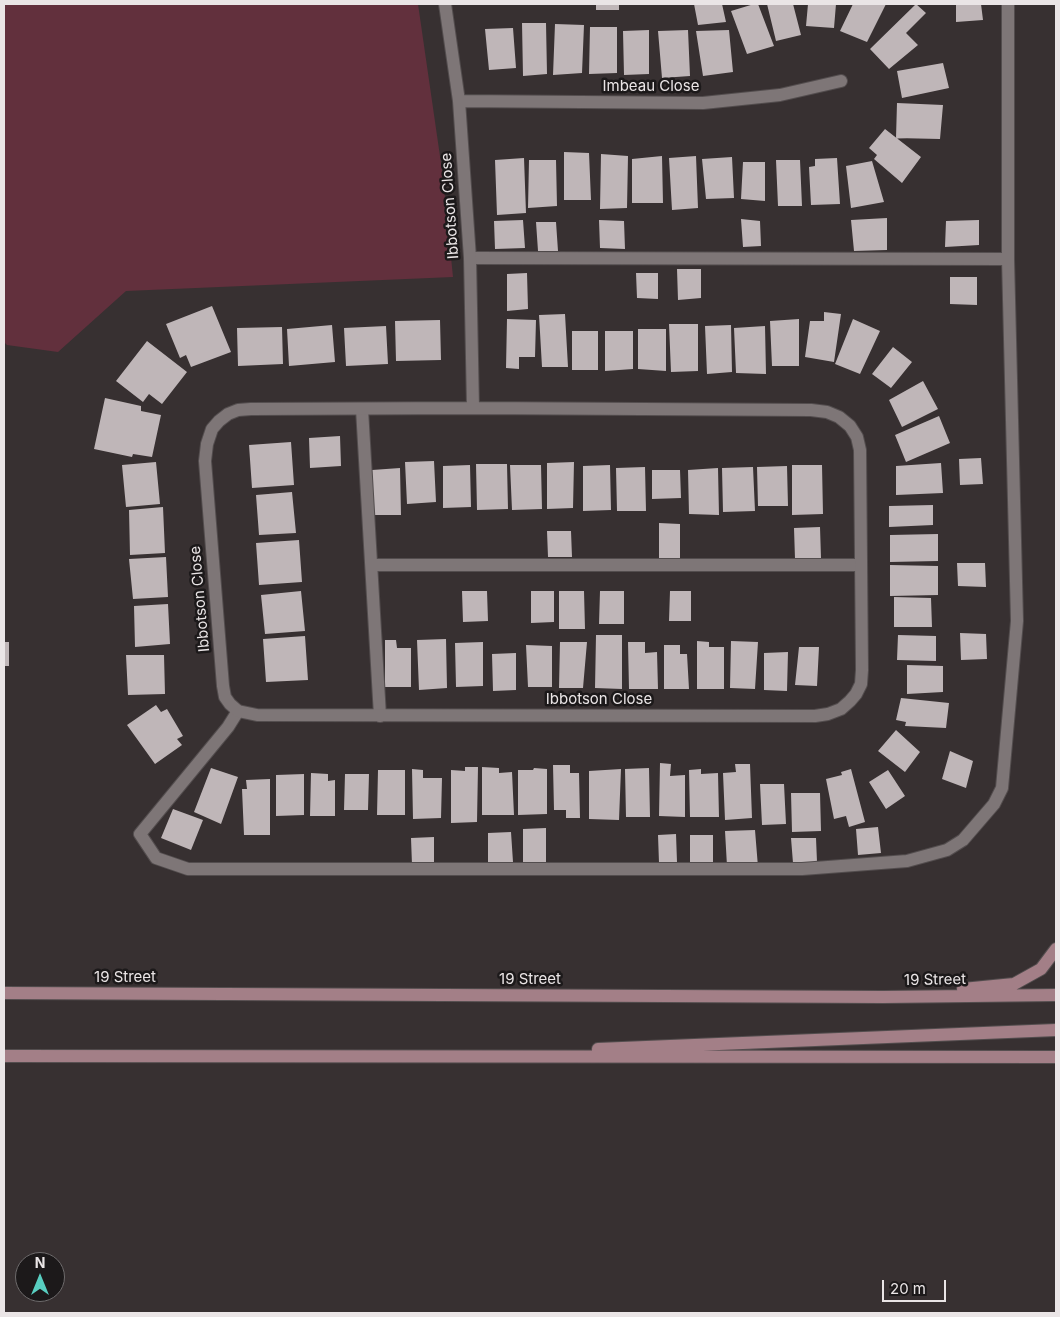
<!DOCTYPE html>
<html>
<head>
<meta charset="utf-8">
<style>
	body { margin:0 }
	#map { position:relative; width:1060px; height:1317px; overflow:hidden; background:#373031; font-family:Inter,sans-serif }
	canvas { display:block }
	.frame { position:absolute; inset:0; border:5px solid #eae5e6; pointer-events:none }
	.north { position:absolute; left:15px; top:1252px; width:50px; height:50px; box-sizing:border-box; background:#1c191a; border:1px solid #6e6b6c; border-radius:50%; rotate:0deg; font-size:14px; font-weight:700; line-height:20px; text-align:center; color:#eae5e6 }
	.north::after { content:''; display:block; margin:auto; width:18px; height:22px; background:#58cec0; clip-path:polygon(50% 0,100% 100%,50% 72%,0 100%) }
	.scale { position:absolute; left:882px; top:1280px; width:64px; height:22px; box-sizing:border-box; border:2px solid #eae5e6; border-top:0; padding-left:6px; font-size:15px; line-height:18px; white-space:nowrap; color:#eae5e6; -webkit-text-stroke:4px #1c191a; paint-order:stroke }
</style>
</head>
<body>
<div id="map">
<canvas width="1060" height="1317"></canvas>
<div class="frame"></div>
<div class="north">N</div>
<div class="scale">20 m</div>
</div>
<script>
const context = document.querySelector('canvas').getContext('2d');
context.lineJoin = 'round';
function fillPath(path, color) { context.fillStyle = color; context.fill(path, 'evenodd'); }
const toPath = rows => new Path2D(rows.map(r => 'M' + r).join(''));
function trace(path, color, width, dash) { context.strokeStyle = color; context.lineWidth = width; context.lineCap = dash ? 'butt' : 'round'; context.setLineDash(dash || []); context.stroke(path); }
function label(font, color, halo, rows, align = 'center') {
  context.font = font + ' Inter,sans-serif'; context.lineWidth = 5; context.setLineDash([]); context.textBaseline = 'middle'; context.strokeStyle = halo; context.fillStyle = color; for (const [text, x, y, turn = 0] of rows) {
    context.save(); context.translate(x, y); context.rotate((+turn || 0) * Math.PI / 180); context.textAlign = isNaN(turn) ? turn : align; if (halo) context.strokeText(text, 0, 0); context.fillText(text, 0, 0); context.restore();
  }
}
fillPath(toPath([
	[4,4,418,4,443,177,453,277,126,291,58,352,7,345,4,342]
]), '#62303d');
fillPath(toPath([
	[596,4,619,4,619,10,596,10],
	[694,4,722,4,726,22,698,25],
	[754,4,758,4,774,46,747,54,731,11],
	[767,4,793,4,801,35,776,41],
	[808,4,836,4,834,28,806,26],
	[853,4,886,4,867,42,840,31],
	[916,4,926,13,906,33,918,45,889,69,870,49],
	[956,4,981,4,983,20,956,22],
	[522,23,546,23,547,74,523,76],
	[555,24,584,25,582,73,553,75],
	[590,27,617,27,617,73,589,74],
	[513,28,516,68,489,70,485,29],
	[649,30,649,74,624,75,623,31],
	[688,30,690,76,662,78,658,31],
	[729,30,733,72,703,76,696,31],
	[943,63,949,88,902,98,897,71],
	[897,103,943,105,940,139,896,138],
	[885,129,921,157,902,183,874,159,877,155,869,148],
	[564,152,589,153,591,200,564,200],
	[601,154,628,156,627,208,600,209],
	[662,156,663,203,632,203,632,159],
	[696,156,698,208,672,210,669,158],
	[732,157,734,198,706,199,702,159],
	[524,158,526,213,497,215,495,160],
	[837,158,840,204,811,205,809,167,815,166,815,159],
	[529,160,556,160,557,206,528,208],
	[776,160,800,160,802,206,778,206],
	[872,161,884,202,851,208,846,166],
	[743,162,765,162,765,201,741,199],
	[887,218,887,250,854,251,851,220],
	[741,219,760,221,761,246,743,247],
	[523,220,525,248,495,249,494,221],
	[599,220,624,221,625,249,600,248],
	[979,220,979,245,945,247,946,221],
	[536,222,556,222,558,251,538,251],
	[677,269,701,269,701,298,678,300],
	[527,273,528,309,507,311,507,274],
	[636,273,658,273,658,299,637,298],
	[950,277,977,277,977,305,950,304],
	[212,306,231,352,191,367,186,355,180,358,166,324],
	[824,312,841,314,834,362,805,357,810,321,824,321],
	[565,314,568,367,542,367,539,315],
	[507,319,536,320,535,357,519,357,519,369,506,368],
	[799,319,799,366,772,366,770,321],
	[853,319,880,331,860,374,835,364],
	[440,320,441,360,396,361,395,321],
	[669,324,698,324,698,371,671,372],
	[332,325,335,362,289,366,287,329],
	[731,325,732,372,707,374,705,326],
	[386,326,388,364,346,366,344,328],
	[765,326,766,374,736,373,734,328],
	[282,327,283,364,238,366,237,328],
	[638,329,666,329,666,371,638,369],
	[572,331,598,331,598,370,572,370],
	[605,331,633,331,633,369,605,371],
	[147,341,187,372,162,404,149,394,143,402,116,381],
	[893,347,912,362,891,388,872,374],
	[923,381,938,409,902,427,889,400],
	[105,398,141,406,141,411,161,415,152,457,133,454,132,457,94,449],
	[939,416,950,443,906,462,895,435],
	[340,436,341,466,310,468,309,438],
	[291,442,294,485,252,488,249,445],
	[981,458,983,484,960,485,959,459],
	[434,461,436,502,407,504,405,462],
	[156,462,160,504,126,507,122,465],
	[574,462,573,508,547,509,547,463],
	[941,463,943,493,896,495,896,466],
	[476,464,507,464,508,509,477,510],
	[470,465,471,507,443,508,443,466],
	[510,465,541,465,542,509,512,510],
	[610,465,611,510,583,511,583,466],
	[792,465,822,465,823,514,792,515],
	[787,466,788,506,758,506,757,467],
	[645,467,646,511,617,511,616,468],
	[753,467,755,511,723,512,722,468],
	[400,468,401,515,373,515,372,470],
	[718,468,719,515,689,514,688,470],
	[652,470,680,470,681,498,652,499],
	[292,492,296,533,259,535,256,495],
	[933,505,933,525,889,527,889,506],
	[163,507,165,553,130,555,129,510],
	[659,523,680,524,680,558,659,559],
	[820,527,821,558,795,559,794,528],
	[547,531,571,531,572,557,548,557],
	[938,534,938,561,890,562,890,535],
	[299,540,302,582,259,585,256,543],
	[166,557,168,597,133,599,129,559],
	[957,563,985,563,986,587,958,586],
	[890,565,938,566,938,595,890,596],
	[301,591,305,631,265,634,261,595],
	[462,591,487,591,488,621,463,622],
	[531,591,554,591,554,622,531,623],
	[559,591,584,591,585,629,559,629],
	[600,591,624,591,624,624,599,624],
	[670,591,691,591,691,621,669,621],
	[894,597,931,598,932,627,894,627],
	[168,604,170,644,135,647,134,606],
	[960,633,986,634,987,659,961,660],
	[596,635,622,635,622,689,595,688],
	[898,635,936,636,936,661,897,660],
	[305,636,308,680,266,682,263,639],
	[446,639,447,688,419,690,417,640],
	[385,640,396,640,397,648,411,648,411,687,385,687],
	[697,641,709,642,709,647,724,647,724,689,697,689],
	[731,641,758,642,755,689,730,688],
	[4,642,9,642,9,666,4,666],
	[483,642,483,686,456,687,455,643],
	[560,642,587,642,583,688,559,688],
	[628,642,645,642,645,653,657,652,658,689,629,689],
	[526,645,552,646,552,687,528,687],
	[664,645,680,645,680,654,687,654,689,689,664,689],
	[799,647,819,647,817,686,795,685],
	[788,652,787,691,764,690,764,653],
	[516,653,516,690,493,691,492,654],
	[126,655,164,655,165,694,128,695],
	[907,665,943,666,943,692,907,694],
	[901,698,949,703,946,728,905,726,906,722,896,720],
	[156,705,161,712,167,709,183,736,177,739,182,745,155,764,127,725],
	[896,730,920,752,905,772,878,751],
	[950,751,973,761,966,788,942,779],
	[660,763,671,764,670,776,685,775,685,817,659,816],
	[735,764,750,764,752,818,725,820,723,773,736,772],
	[553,765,570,765,570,773,579,773,580,818,566,818,566,810,554,810],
	[465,767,478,767,477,822,451,823,451,770,465,771],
	[482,767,499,768,499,773,512,772,514,815,482,815],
	[211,768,238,777,221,824,194,812],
	[534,768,547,769,547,814,518,815,518,770,533,770],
	[649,768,650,817,626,817,625,769],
	[412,769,423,770,423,778,442,778,441,818,413,819],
	[621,769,619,820,589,819,589,771],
	[701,769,701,774,718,773,719,817,690,817,689,770],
	[851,769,865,822,849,827,846,816,834,819,826,779,842,775,841,772],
	[378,770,405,770,405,815,377,815],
	[888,770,905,796,886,809,869,782],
	[311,773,328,774,328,781,335,780,335,816,310,816],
	[304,774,304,815,276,816,276,775],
	[345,774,369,774,368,810,344,810],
	[270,779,270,835,244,835,242,789,247,789,246,780],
	[760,784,784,784,786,824,762,825],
	[791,793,820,793,821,831,792,832],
	[173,809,203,820,191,850,161,838],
	[878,827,881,853,858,855,856,829],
	[546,828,546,862,523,862,523,829],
	[755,830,758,867,727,866,725,831],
	[511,832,513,862,488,862,488,833],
	[676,834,677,862,659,863,658,835],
	[690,835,713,835,713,864,690,865],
	[434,837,434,865,412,865,411,838],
	[791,838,816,838,817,862,793,863]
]), '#bfb6b8');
const lane = toPath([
	[470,258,1008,259],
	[362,409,380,716],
	[372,565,861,565],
	[238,711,228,727,140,834,156,858,188,869,802,869,907,861,947,850,963,840,994,804,1002,788,1017,621,1008,259,1008,4]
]);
const street = toPath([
	[445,4,459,101,470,258,473,408],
	[459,101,703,103,780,95,841,81],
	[473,408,811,410,827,412,839,417,850,426,857,437,860,450,862,670,861,684,856,694,850,701,841,709,828,714,815,716,257,715,238,711,230,704,225,697,223,686,205,461,207,444,212,429,219,421,228,414,238,410,251,409,473,408]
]);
const secondary = toPath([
	[963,989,1014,984,1041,969,1056,949],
	[4,993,883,997,1056,995],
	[598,1049,1056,1030],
	[4,1056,1056,1057]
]);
trace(lane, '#534d4e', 14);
trace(street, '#534d4e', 14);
trace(secondary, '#534d4e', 14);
trace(lane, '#7e7677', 12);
trace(street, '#7e7677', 12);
trace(secondary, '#a37f87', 12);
label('15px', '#eae5e6', '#1c191a', [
	["Imbeau Close",651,86],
	["Ibbotson Close",450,206,-94],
	["Ibbotson Close",200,599,-95],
	["Ibbotson Close",599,699],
	["19 Street",125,977],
	["19 Street",530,979],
	["19 Street",935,980,-1]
]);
</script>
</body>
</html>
